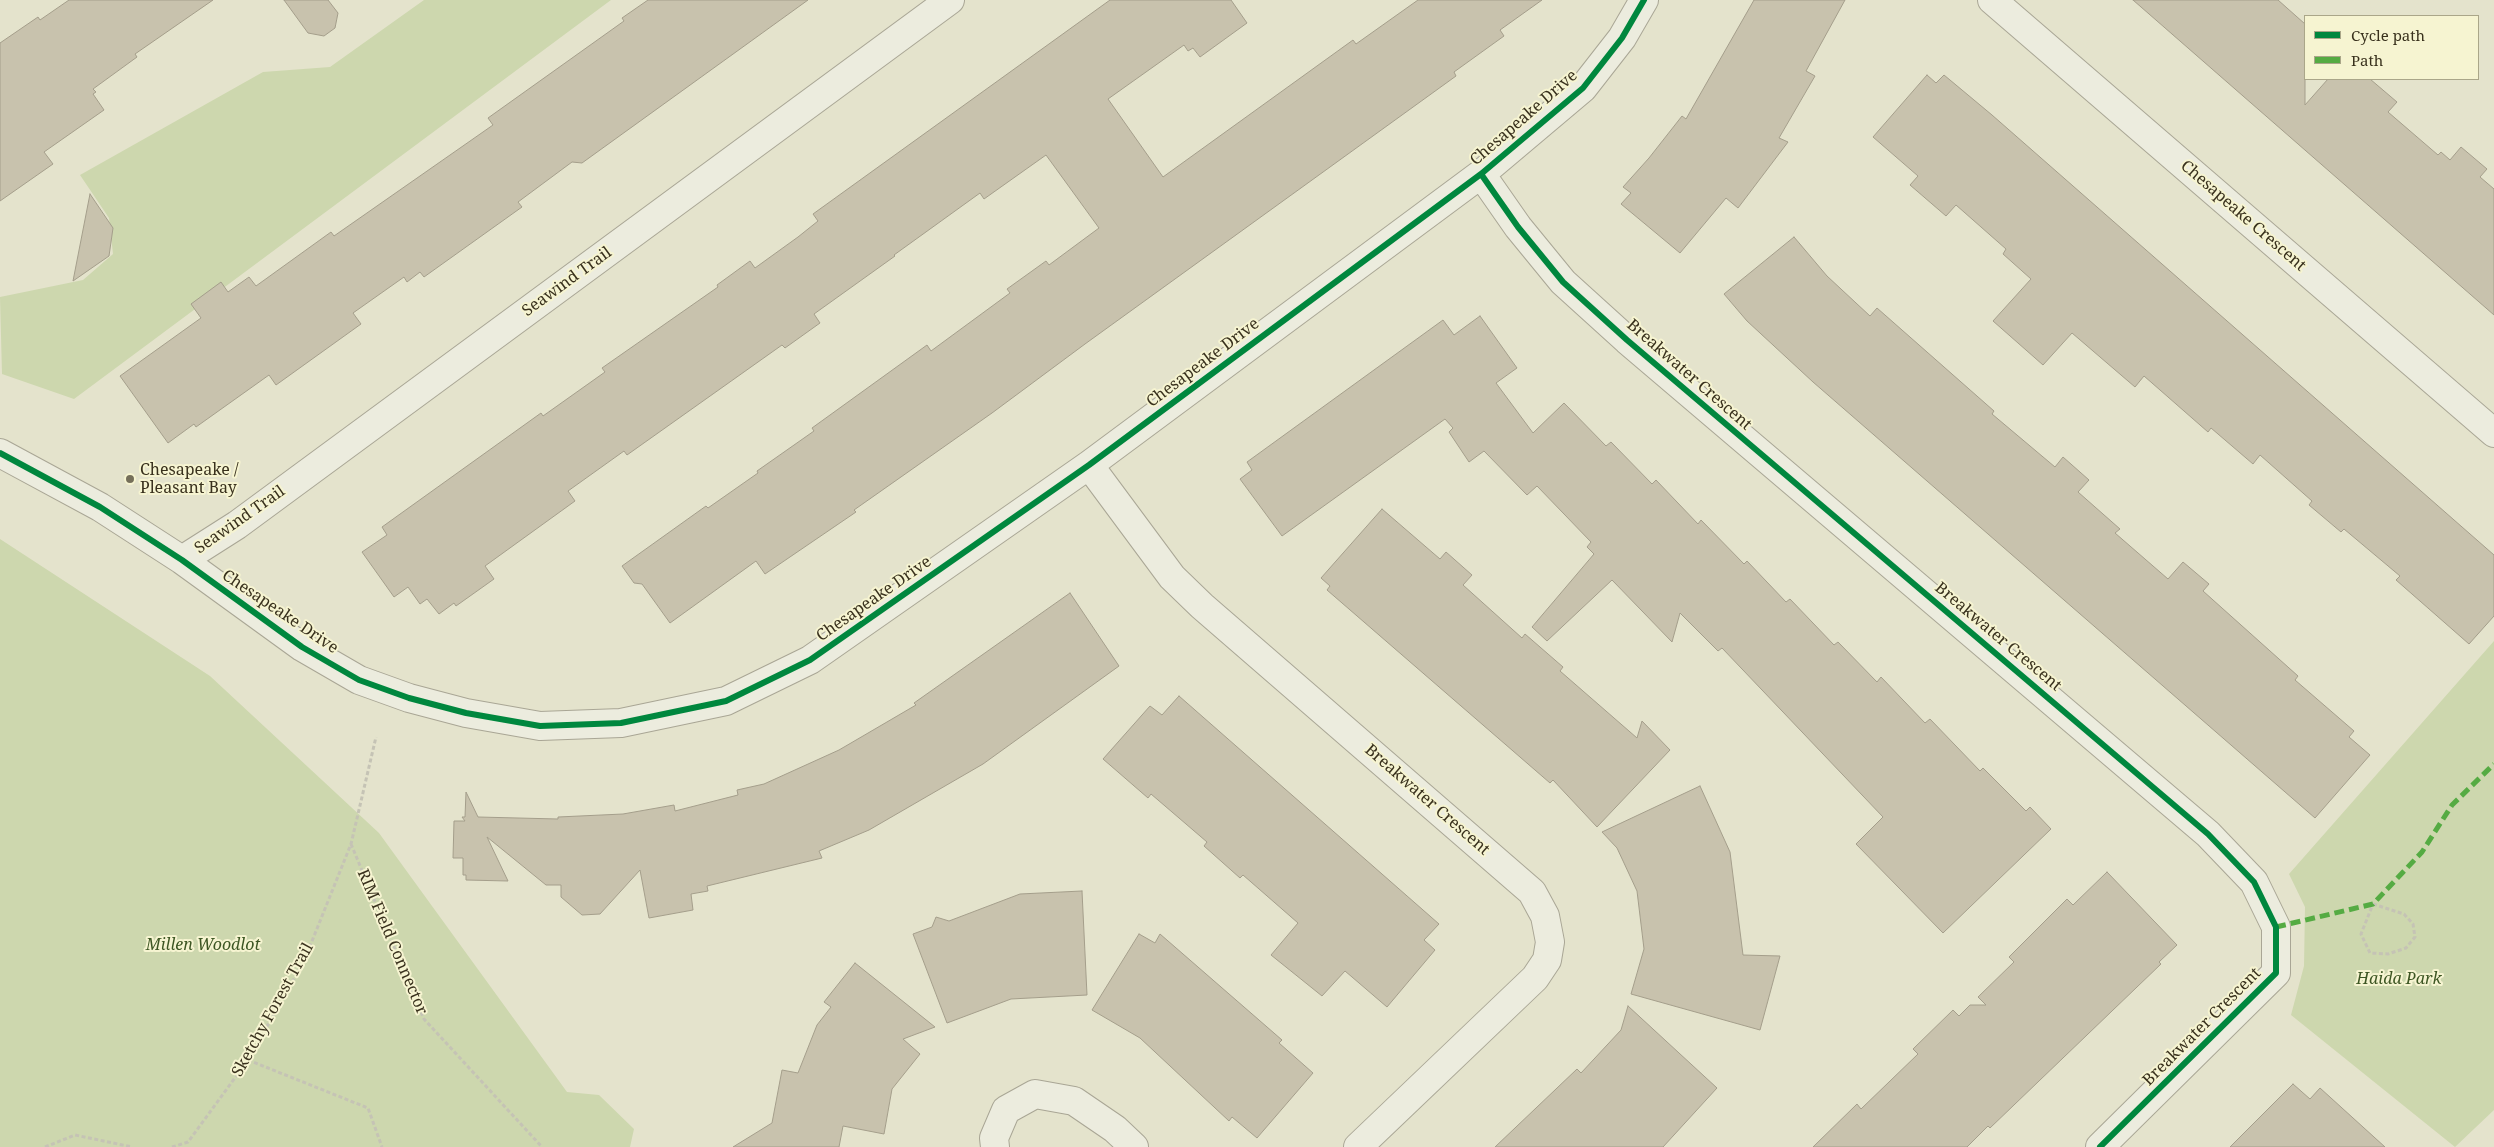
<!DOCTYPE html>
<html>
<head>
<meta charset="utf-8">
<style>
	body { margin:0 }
	#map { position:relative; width:2494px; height:1147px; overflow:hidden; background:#e4e3cc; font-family:"Noto Serif",serif }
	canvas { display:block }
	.legend { position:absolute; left:2304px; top:15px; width:175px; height:65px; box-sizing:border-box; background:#f6f4d1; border:1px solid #aaa689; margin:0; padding:6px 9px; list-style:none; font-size:15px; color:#39311d }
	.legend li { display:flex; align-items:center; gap:10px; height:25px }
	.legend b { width:25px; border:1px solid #aaa689 }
</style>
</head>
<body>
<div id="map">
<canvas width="2494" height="1147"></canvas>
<ul class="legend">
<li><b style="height:6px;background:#00873e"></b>Cycle path</li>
<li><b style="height:6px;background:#55ab43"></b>Path</li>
</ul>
</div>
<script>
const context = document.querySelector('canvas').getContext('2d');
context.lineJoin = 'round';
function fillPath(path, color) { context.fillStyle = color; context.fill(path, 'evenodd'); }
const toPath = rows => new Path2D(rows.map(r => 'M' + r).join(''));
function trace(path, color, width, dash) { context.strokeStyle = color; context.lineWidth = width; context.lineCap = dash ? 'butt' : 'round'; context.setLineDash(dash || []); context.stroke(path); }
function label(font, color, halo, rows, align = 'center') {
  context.font = font + ' "Noto Serif",serif'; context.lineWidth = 4; context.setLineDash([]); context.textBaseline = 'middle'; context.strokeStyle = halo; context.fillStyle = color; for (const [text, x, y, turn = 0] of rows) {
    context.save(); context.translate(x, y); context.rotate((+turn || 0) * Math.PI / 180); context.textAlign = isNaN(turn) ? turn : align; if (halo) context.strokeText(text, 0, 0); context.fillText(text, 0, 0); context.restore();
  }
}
fillPath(toPath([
	[424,0,611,0,74,399,2,374,0,297,83,280,113,254,109,218,80,175,263,72,330,67],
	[0,539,210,676,379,833,567,1092,599,1095,634,1129,630,1147,0,1147],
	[2494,641,2494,1110,2455,1147,2291,1015,2304,966,2305,907,2289,874]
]), '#cdd7ae');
const building = toPath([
	[69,0,213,0,135,54,137,57,93,89,96,92,93,94,104,110,44,152,53,164,0,201,0,43,38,17,40,20,69,0],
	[284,0,328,0,338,13,335,28,324,36,308,33,284,0],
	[648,0,808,0,582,163,572,162,518,202,522,207,424,277,420,272,407,282,404,277,353,313,361,324,276,385,269,375,196,427,194,424,168,443,120,376,201,318,191,304,221,282,228,292,249,277,256,286,331,232,334,236,493,125,488,118,624,21,622,18,648,0],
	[1110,0,1231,0,1247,23,1200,57,1193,48,1188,51,1184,45,1108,99,1163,177,1353,40,1356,44,1418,0,1542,0,1500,30,1504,36,1454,72,1456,76,1085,344,992,413,854,510,856,512,765,574,756,561,670,623,642,584,634,583,622,566,706,506,708,508,758,473,757,471,814,431,812,428,927,345,931,351,1010,293,1007,289,1046,261,1049,265,1099,228,1046,155,984,199,980,193,894,255,895,256,814,314,820,323,785,348,782,345,627,455,624,451,568,491,575,501,485,566,494,579,456,606,454,603,439,614,427,599,420,604,408,587,394,597,362,552,387,535,382,527,541,413,543,416,605,372,602,368,718,287,717,285,750,261,755,268,798,237,818,221,813,214,1110,0],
	[1754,0,1845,0,1806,71,1815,76,1779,138,1788,142,1738,208,1726,198,1680,253,1621,204,1631,193,1623,187,1649,158,1682,116,1686,119,1754,0],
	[2133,0,2278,0,2305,24,2305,105,2328,79,2370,79,2397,102,2388,112,2438,155,2441,152,2450,160,2461,147,2487,169,2480,177,2494,189,2494,315,2133,0],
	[1927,75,1936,83,1944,75,1992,115,2494,555,2494,616,2469,644,2396,580,2400,576,2344,529,2341,532,2309,505,2312,501,2260,455,2253,464,2211,428,2208,432,2144,376,2135,387,2072,333,2043,365,1993,321,2031,279,2003,254,2006,249,1956,205,1946,216,1910,185,1918,176,1873,137,1927,75],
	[90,194,113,228,109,256,73,281,90,194],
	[1794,237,1827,276,1870,316,1877,308,1994,411,1992,414,2055,467,2063,457,2089,480,2078,492,2120,529,2115,533,2168,579,2183,562,2209,584,2203,591,2298,676,2295,680,2354,731,2349,737,2370,755,2315,818,1813,382,1747,321,1724,294,1794,237],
	[1480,316,1517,368,1496,383,1533,433,1564,403,1606,446,1611,442,1652,484,1656,480,1698,524,1701,520,1744,564,1747,561,1786,602,1790,599,1834,645,1838,642,1877,682,1881,677,1925,723,1930,719,1980,771,1983,768,2026,811,2030,807,2051,829,1943,933,1856,844,1883,817,1722,648,1718,651,1680,613,1672,642,1612,580,1547,641,1532,627,1594,554,1587,547,1591,542,1537,486,1527,495,1484,451,1469,462,1449,432,1453,428,1445,419,1282,536,1240,479,1252,470,1247,462,1443,320,1454,335,1480,316],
	[1382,509,1440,559,1446,552,1472,575,1463,585,1522,638,1525,634,1563,667,1560,671,1637,738,1642,721,1670,750,1597,827,1553,780,1550,783,1327,590,1330,586,1321,578,1382,509],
	[1070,593,1119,666,983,764,869,830,819,851,822,858,707,886,708,891,691,894,693,910,649,918,640,870,600,914,582,915,561,897,561,885,546,885,487,837,508,881,466,880,466,875,463,875,463,858,453,858,454,821,465,821,462,817,465,817,466,792,478,817,558,819,558,817,623,814,674,805,675,811,738,795,737,790,764,784,839,750,916,705,914,703,1070,593],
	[1179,696,1439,924,1424,940,1435,950,1387,1007,1345,971,1322,996,1271,955,1298,923,1243,875,1240,878,1204,846,1207,842,1151,794,1148,798,1103,759,1150,706,1162,715,1179,696],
	[1700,786,1730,852,1743,955,1780,956,1760,1030,1631,994,1644,949,1637,891,1617,848,1602,832,1700,786],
	[2107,872,2177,945,2159,962,2161,964,1990,1128,1988,1126,1967,1147,1813,1147,1857,1104,1861,1109,1918,1054,1913,1049,1953,1010,1959,1016,1970,1005,1986,1005,1978,997,2014,962,2009,957,2067,899,2073,905,2107,872],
	[1082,891,1087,995,1011,999,947,1023,913,934,932,927,936,917,949,921,1020,894,1082,891],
	[1139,934,1155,943,1160,934,1282,1040,1279,1043,1313,1073,1257,1138,1232,1117,1229,1121,1140,1038,1092,1010,1139,934],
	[855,963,935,1027,903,1039,920,1054,892,1089,884,1134,843,1126,839,1147,733,1147,772,1123,782,1070,798,1073,817,1025,831,1007,824,1002,855,963],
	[1628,1006,1717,1088,1663,1147,1495,1147,1577,1069,1581,1073,1621,1030,1628,1006],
	[2293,1084,2310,1099,2320,1088,2385,1147,2230,1147,2293,1084]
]);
fillPath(building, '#c8c2ad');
trace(building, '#a49e8b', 1);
const minor = toPath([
	[1992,0,2494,433],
	[1481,174,1518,227,1563,282,1627,340,2208,834,2254,882,2276,927,2276,973,2100,1147],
	[0,453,100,507,182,560,302,647,359,680,409,698,466,713,540,726,621,723,726,701,810,660,1089,465,1481,174,1583,88,1622,38,1644,0],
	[1089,465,1172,577,1202,606,1532,892,1545,916,1550,942,1547,960,1535,978,1358,1147],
	[182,560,237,525,950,0],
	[995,1147,994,1138,1006,1110,1035,1094,1074,1101,1115,1129,1134,1147]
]);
trace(minor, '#a9a695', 30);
trace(toPath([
	[351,844,424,1019,542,1147],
	[2373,904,2404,914,2413,924,2415,937,2406,948,2388,954,2370,953,2361,934,2373,904],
	[248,1060,368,1108,382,1147],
	[45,1147,75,1135,132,1147],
	[172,1147,188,1142,248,1060,304,961,351,844,376,737]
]), '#c5c3b5', 3, [4, 2.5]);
trace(minor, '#ececde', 28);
trace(toPath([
	[2276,927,2373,904,2422,852,2452,805,2494,764]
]), '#55ab43', 5, [10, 5]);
trace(toPath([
	[1481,174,1518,227,1563,282,1627,340,2208,834,2254,882,2276,927,2276,973,2100,1147],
	[0,453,100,507,182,560,302,647,359,680,409,698,466,713,540,726,621,723,726,701,810,660,1089,465,1481,174,1583,88,1622,38,1644,0]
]), '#00873e', 6);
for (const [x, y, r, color] of [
	[130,479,5,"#756f5a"]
]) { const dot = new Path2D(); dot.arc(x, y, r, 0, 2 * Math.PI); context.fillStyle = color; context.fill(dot); trace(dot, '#f6f4d1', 2); }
label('16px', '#39311d', '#f6f4d1', [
	["Chesapeake Drive",1524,118,-41],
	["Chesapeake Crescent",2243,216,41],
	["Seawind Trail",567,282,-36],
	["Chesapeake Drive",1203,363,-37],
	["Breakwater Crescent",1689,375,41],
	["Seawind Trail",240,520,-35],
	["Chesapeake Drive",874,599,-35],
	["Chesapeake Drive",280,612,34],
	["Breakwater Crescent",1998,637,40],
	["Breakwater Crescent",1427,800,41],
	["RIM Field Connector",392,942,67],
	["Sketchy Forest Trail",273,1010,-61],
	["Breakwater Crescent",2202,1027,-45]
]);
label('16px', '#39311d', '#f6f4d1', [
	["Chesapeake /",140,470],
	["Pleasant Bay",140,488]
], 'left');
label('italic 16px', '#3d5623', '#f6f4d1', [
	["Millen Woodlot",203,945],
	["Haida Park",2399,979]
]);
</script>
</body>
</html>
